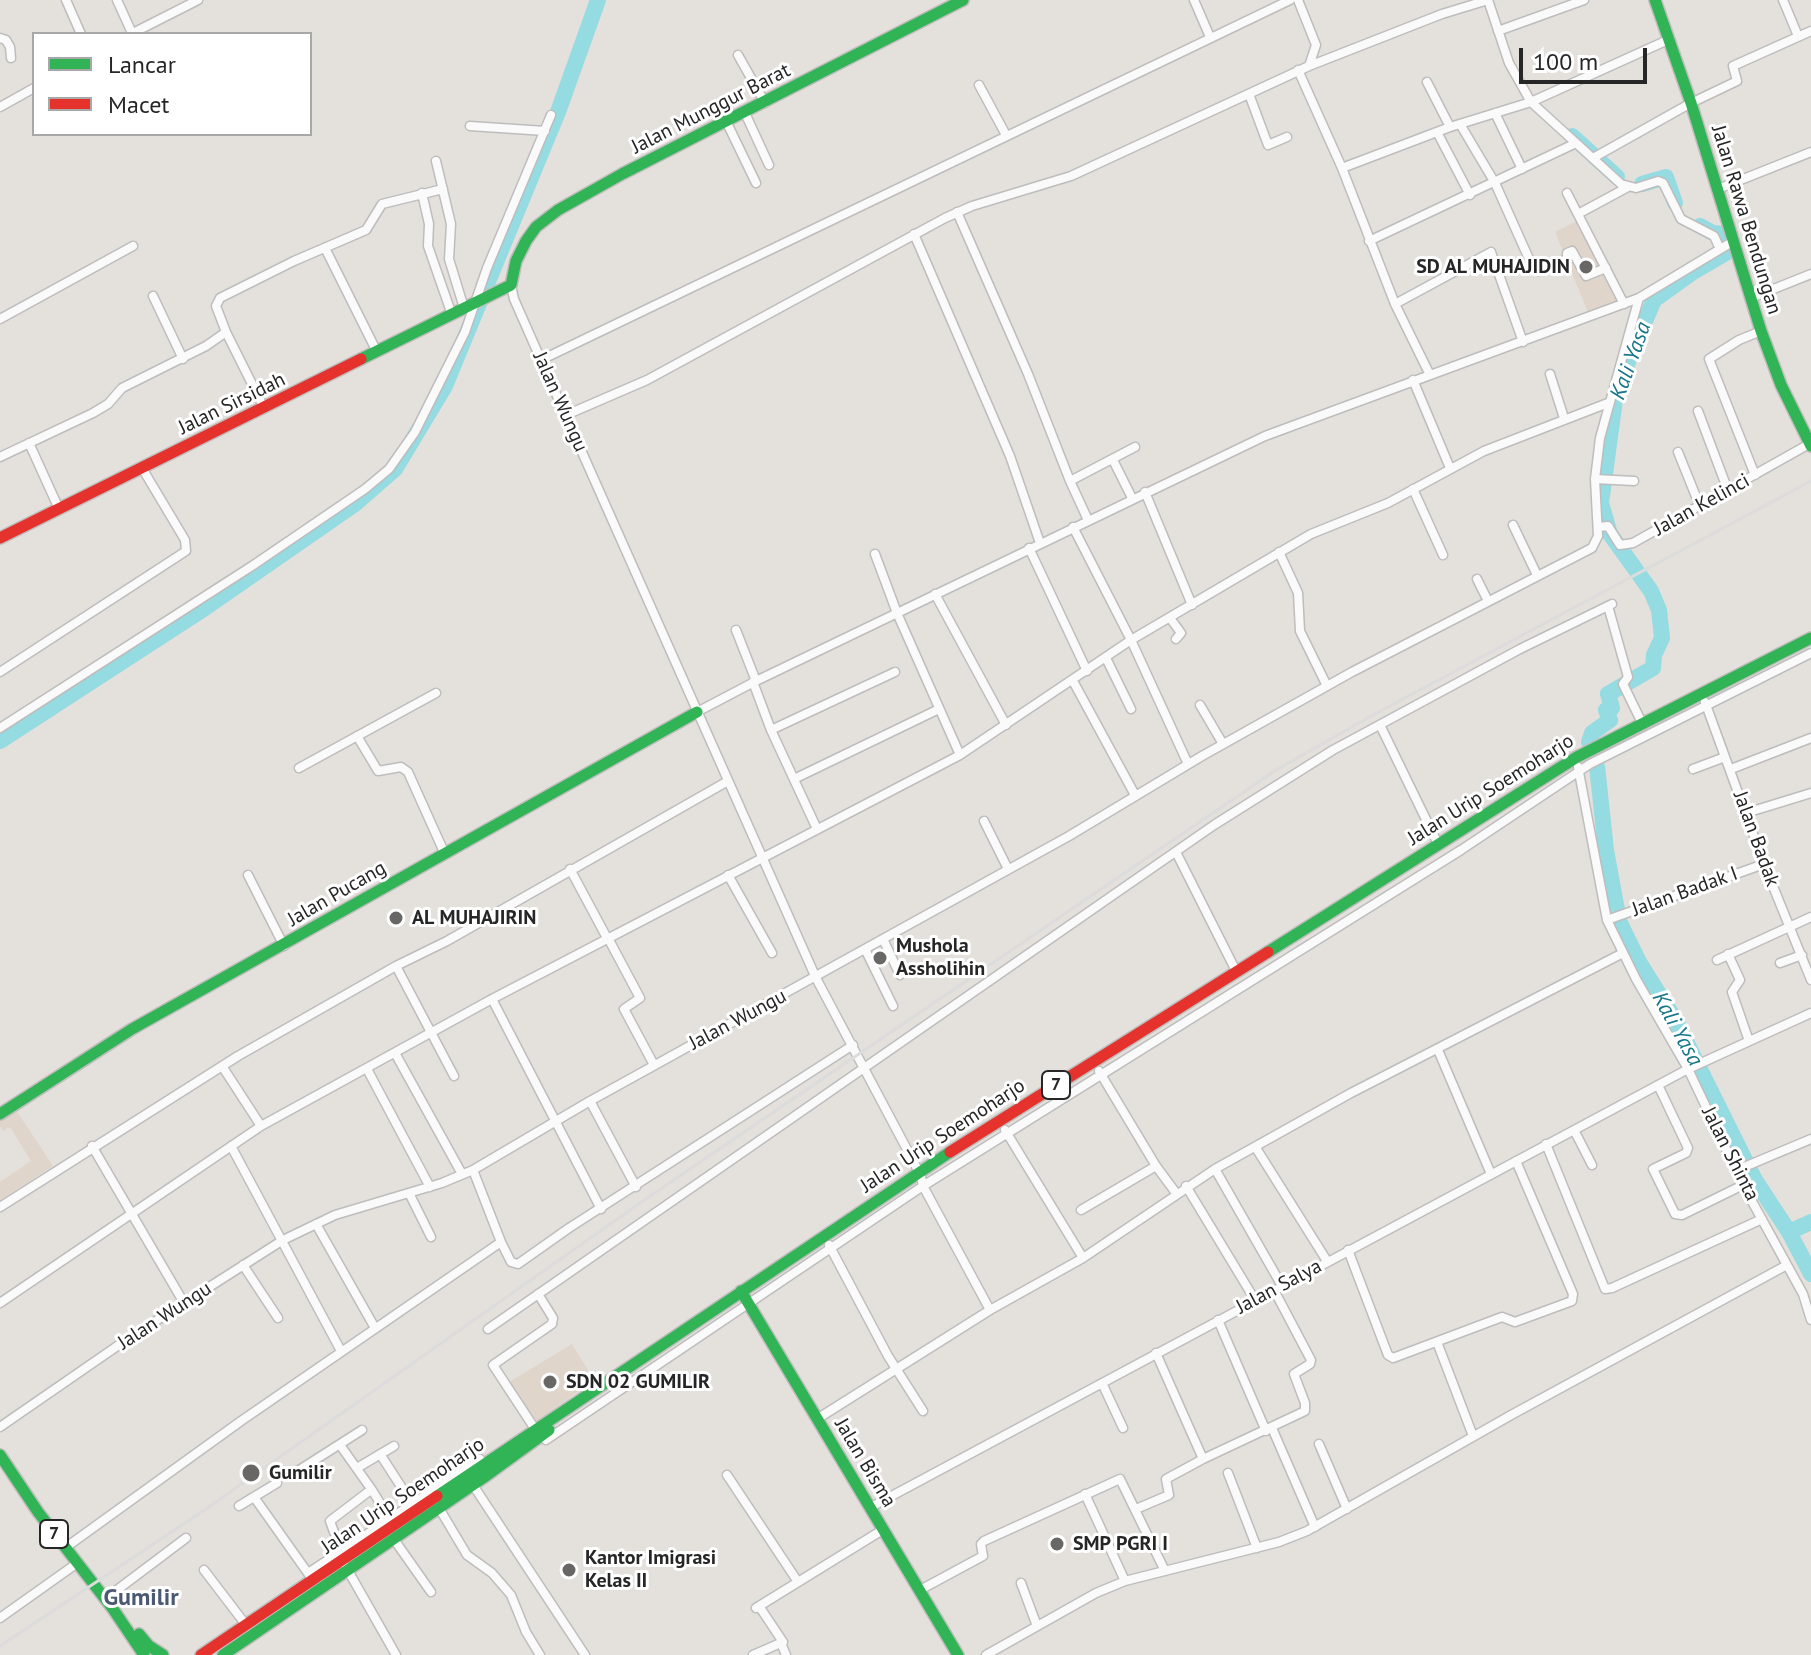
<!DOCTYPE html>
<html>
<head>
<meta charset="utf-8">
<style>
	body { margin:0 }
	#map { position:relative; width:1811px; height:1655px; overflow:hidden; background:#e4e0dc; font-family:"PT Sans",sans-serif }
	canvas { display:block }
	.legend { position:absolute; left:32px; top:32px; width:280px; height:104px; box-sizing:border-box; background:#fff; border:2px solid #a8a8a8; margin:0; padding:10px 14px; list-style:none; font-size:24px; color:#262626 }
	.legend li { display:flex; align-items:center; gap:16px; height:40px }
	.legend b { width:40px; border:2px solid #a8a8a8 }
	.scale { position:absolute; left:1519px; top:48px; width:128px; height:36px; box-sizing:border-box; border:4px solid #262626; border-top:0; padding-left:10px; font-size:24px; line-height:28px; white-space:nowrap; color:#262626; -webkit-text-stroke:6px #fff; paint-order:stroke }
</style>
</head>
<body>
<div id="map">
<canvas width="1811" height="1655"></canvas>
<ul class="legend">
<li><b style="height:10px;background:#30b455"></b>Lancar</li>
<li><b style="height:10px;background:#e5322d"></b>Macet</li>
</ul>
<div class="scale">100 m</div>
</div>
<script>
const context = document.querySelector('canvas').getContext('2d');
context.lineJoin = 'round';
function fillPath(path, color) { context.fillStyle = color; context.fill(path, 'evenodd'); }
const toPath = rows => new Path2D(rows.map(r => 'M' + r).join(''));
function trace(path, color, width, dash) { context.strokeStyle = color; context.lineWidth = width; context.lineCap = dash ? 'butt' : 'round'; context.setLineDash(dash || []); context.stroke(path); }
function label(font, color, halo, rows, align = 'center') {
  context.font = font + ' "PT Sans",sans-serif'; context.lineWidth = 6; context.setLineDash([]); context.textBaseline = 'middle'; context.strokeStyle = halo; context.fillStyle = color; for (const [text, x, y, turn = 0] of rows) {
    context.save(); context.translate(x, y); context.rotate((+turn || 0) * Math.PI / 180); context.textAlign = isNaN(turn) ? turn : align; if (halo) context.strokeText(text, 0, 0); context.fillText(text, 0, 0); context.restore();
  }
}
fillPath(toPath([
	[1577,221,1622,303,1590,317,1555,232],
	[16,1110,53,1166,0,1200,0,1182,31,1161,10,1127,3,1131,0,1126,0,1121],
	[572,1344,594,1380,533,1424,506,1384]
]), '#dfd5cb');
trace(toPath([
	[1572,136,1617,177],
	[1642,184,1666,177,1675,203],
	[0,741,205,608,355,504,395,469,445,386,558,112,598,0],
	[1589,742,1592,733,1610,720,1606,710,1612,708,1608,694,1653,668,1654,655,1662,638,1659,610,1651,591,1610,534,1601,503,1615,400,1630,356,1654,300,1693,272,1729,251,1722,234,1713,233,1700,226],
	[1597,766,1606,850,1619,921,1639,962,1676,1021,1755,1180,1789,1232,1811,1274],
	[1789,1232,1811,1222]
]), '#94dbe2', 16);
const street = toPath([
	[66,0,81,34],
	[117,0,132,33],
	[1194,0,1210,37],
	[1783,0,1798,36],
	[1498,31,1584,0],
	[131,34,198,0],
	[0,38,6,40,10,47,11,58],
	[738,55,765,103],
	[1309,66,1442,14,1488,0,1509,63,1531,102,1621,184,1636,188,1658,181,1663,183,1681,219,1714,236,1720,249],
	[1298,70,1342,168,1395,304,1429,373],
	[1427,82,1450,127],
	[979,85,1006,135],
	[1249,94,1268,145,1287,137],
	[0,107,34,88],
	[745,113,769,165],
	[1495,113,1522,169],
	[726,121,756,183],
	[1460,124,1495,183,1534,270,1539,271,1567,259,1567,253,1572,251,1586,276,1606,268],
	[470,126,545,131],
	[1437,132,1470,195],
	[1593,158,1691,103,1737,81,1733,66,1811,31],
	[436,161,451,224,449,259,464,308],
	[1342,168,1450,127,1531,102,1670,39],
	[1718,189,1811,152],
	[422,193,429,224,428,246,452,315],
	[1567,193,1624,304],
	[957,212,1028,374,1070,481,1135,447],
	[1578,214,1628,187],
	[914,234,1010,456,1040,543],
	[1369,241,1574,144],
	[325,248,377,352],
	[511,285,514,299,541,360,816,978,919,1172],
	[153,296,183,359],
	[1751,298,1811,274],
	[1395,304,1491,252,1523,342],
	[0,319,133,246],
	[226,332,264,408],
	[541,360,1290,0],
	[1550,374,1564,418],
	[1413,380,1450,468],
	[1698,411,1727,488],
	[566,415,647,380,945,218,972,206,1071,176,1309,66,1316,45,1298,0],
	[29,443,59,509],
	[1678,452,1699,504],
	[0,457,93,413,108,404,122,388,206,346,226,332,216,306,220,298,294,261,366,230,382,204,443,189],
	[1113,460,1132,498],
	[1755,475,1709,359,1739,340,1761,331],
	[1595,479,1634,481],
	[1070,481,1088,520],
	[1413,489,1443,555],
	[1145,492,1192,605],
	[1513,525,1537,575],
	[1073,527,1131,640,1188,764],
	[1598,527,1608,526,1620,545,1633,543,1811,443],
	[1029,548,1087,671],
	[1279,552,1298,593,1300,631,1327,686],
	[875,554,897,613,960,755,1131,640,1311,534,1388,503,1484,451,1608,403],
	[1477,579,1488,601],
	[935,594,1006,725],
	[1608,606,1628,677,1623,684,1642,723],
	[1170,618,1181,633,1176,639],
	[736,630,756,681],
	[1106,658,1131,709],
	[0,672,186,551,185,540,142,468],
	[1073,681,1135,795],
	[753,682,771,730,817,829],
	[1705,702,1764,864,1811,980],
	[1200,705,1223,744],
	[697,712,756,681,1265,436,1639,298,1732,242],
	[1380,725,1438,844],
	[0,728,252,566,365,489,389,469,415,432,465,332,487,268,551,115],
	[771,730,895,672],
	[357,736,378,771,401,767,408,772,444,852],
	[1578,767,1607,920,1636,979,1688,1069,1743,1185,1803,1294,1811,1320],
	[299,768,436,693],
	[1693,769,1725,757],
	[1731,769,1811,738],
	[794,779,939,709],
	[1746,813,1811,793],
	[984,821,1008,869],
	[1176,852,1236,971],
	[570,869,607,938],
	[248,875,284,946],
	[728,875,772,953],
	[1607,920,1764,864],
	[608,938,640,998,624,1009,654,1065],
	[883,939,900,975],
	[865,949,893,1006],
	[1728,954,1740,980,1732,992,1749,1041],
	[1717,960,1811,917],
	[1780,963,1802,955],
	[396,966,454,1076],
	[492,999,601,1209],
	[1438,1050,1491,1174],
	[395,1053,462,1174],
	[222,1066,261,1126],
	[367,1069,430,1187],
	[1099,1071,1156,1166,1176,1193],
	[1658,1085,1688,1148,1686,1153,1653,1169,1675,1214,1682,1215,1743,1185],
	[590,1101,636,1187],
	[1005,1130,1083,1258],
	[1574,1130,1592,1165],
	[1546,1144,1605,1289,1612,1288,1762,1219],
	[92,1146,184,1303],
	[231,1146,341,1351],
	[1256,1148,1327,1261],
	[1215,1169,1282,1286],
	[473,1170,501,1242,511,1262,518,1264,569,1228,853,1045],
	[1737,1170,1811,1139],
	[921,1177,923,1186,990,1310],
	[1186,1186,1255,1300],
	[409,1193,431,1237],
	[0,1207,238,1056,396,966,447,941,728,781],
	[1081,1210,1156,1166],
	[316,1224,375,1328],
	[829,1245,888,1356,923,1411],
	[1348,1250,1388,1355,1393,1358,1502,1317,1515,1322,1572,1301,1573,1294,1516,1161],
	[243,1265,278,1318],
	[0,1303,261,1126,492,999,960,755],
	[1218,1320,1266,1431],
	[488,1329,1214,825,1333,750,1520,649,1612,604],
	[1437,1342,1473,1436],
	[1156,1353,1203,1459],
	[1102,1383,1123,1428],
	[817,1419,990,1310,1083,1258,1215,1169,1351,1093,1623,953],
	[0,1427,126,1340,283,1240,335,1215,442,1183,473,1170,590,1101,1069,836,1202,756,1352,672,1592,548,1598,536,1595,479,1600,438,1639,298],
	[1272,1428,1315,1527],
	[535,1429,493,1365,552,1324,553,1318,538,1294],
	[546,1440,923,1186,1461,850,1590,764,1811,653],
	[1319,1444,1347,1509],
	[340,1445,372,1490],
	[380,1454,413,1505],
	[357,1468,394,1446],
	[1228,1473,1257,1548],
	[293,1474,362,1430],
	[727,1475,798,1582],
	[473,1485,585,1655],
	[1085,1494,1125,1581],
	[254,1497,310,1576],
	[239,1506,277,1483],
	[871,1507,1688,1069,1811,1013],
	[439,1508,467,1555,492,1573,511,1595,526,1632,540,1655],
	[1136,1509,1169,1495,1166,1479,1203,1459,1305,1411,1305,1403,1294,1374,1310,1364,1311,1360,1274,1290],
	[393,1538,431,1592],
	[65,1548,241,1421,501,1242],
	[346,1550,334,1532,330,1521,368,1492,372,1490,391,1521],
	[346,1567,396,1655],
	[204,1570,246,1625],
	[308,1573,480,1459],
	[1021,1583,1037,1626],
	[920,1590,983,1556,981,1544,984,1541,1120,1479,1165,1571],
	[105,1599,186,1538],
	[756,1608,884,1529],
	[0,1618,76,1564],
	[781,1643,786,1655],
	[753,1655,783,1642,759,1606],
	[986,1655,1096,1593,1125,1581,1279,1542,1307,1531,1513,1414,1787,1265]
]);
const fast = toPath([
	[1655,0,1691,103,1761,331,1781,385,1811,446],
	[361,359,511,285,516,261,526,241,536,227,558,210,622,174,963,0],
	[1268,952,1577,757,1811,638],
	[0,1114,132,1029,697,712],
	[741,1291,958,1655],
	[0,1455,38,1512,113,1609,144,1655],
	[437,1496,950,1152],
	[139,1634,149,1646,163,1655],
	[223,1655,483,1478,549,1430]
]);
const jam = toPath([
	[0,538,361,359],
	[950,1152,1268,952],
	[201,1655,437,1496]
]);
trace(street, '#bebdbd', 11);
trace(fast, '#bebdbd', 14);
trace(jam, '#bebdbd', 14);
trace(street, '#fbfafa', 8);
trace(fast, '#30b455', 11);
trace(jam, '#e5322d', 11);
trace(toPath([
	[0,1646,206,1509,640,1203,1276,770,1373,715,1811,481]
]), '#dcdcdc', 3);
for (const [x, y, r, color] of [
	[1586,267,8,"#686766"],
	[396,918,8,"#686766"],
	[880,958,8,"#686766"],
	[550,1382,8,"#686766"],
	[251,1473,10,"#686766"],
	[1057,1544,8,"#686766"],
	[569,1570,8,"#686766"]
]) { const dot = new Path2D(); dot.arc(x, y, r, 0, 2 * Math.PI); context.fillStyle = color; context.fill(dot); trace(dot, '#fff', 3); }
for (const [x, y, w] of [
	[1056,1085,28],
	[54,1534,28]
]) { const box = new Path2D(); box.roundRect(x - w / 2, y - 14, w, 28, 6); context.fillStyle = '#fff'; context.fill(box); trace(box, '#262626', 2); }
label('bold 18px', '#262626', null, [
	["7",1056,1085],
	["7",54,1534]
]);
label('20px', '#262626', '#fff', [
	["Jalan Munggur Barat",711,109,-27],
	["Jalan Rawa Bendungan",1746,220,73],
	["Jalan Wungu",560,402,66],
	["Jalan Sirsidah",232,404,-26],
	["Jalan Kelinci",1702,505,-29],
	["Jalan Urip Soemoharjo",1491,790,-32],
	["Jalan Badak",1756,839,70],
	["Jalan Badak I",1685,892,-20],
	["Jalan Pucang",337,894,-30],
	["Jalan Wungu",738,1020,-28],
	["Jalan Urip Soemoharjo",943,1136,-33],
	["Jalan Shinta",1730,1154,63],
	["Jalan Salya",1279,1287,-28],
	["Jalan Wungu",165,1316,-33],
	["Jalan Bisma",865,1463,59],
	["Jalan Urip Soemoharjo",403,1496,-34]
]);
label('bold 20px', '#262626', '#fff', [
	["SD AL MUHAJIDIN",1570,267,"right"],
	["AL MUHAJIRIN",412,918],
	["Mushola",896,946],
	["Assholihin",896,969],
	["SDN 02 GUMILIR",566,1382],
	["Gumilir",269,1473],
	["SMP PGRI I",1073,1544],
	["Kantor Imigrasi",585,1558],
	["Kelas II",585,1581]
], 'left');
label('italic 22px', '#17768a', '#fff', [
	["Kali Yasa",1631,361,-70],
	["Kali Yasa",1677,1029,61]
]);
label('bold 24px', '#4b5973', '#fff', [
	["Gumilir",141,1598]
]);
</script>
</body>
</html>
